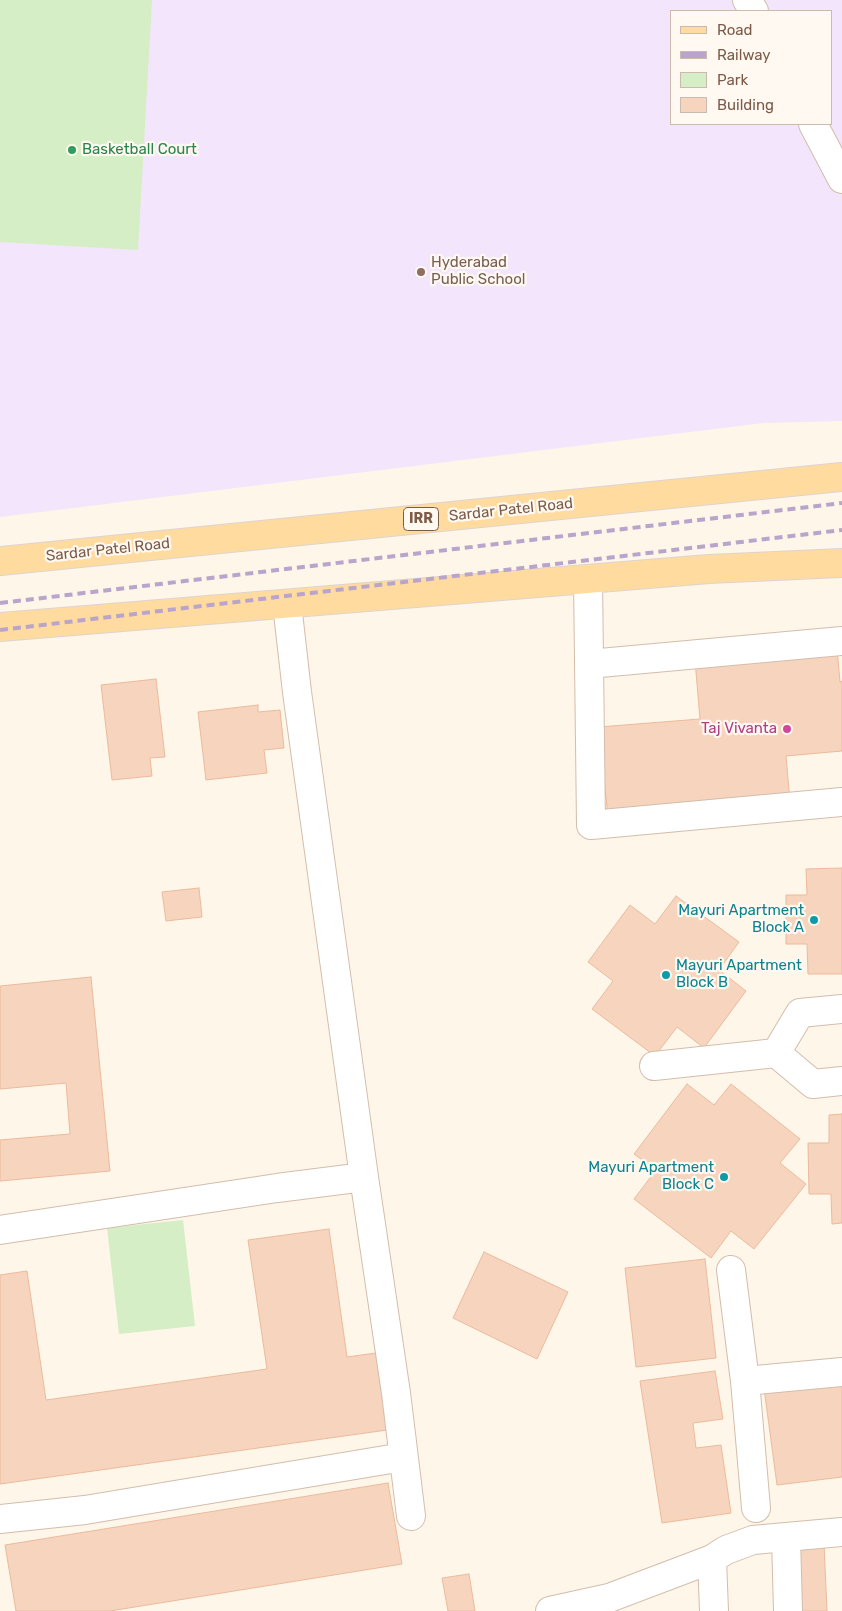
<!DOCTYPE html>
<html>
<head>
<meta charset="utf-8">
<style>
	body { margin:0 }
	#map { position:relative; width:842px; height:1611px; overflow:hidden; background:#fef6e9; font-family:Rubik,sans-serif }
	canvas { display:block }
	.legend { position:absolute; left:670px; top:10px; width:162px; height:115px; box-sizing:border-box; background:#fff9f1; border:1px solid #cbbaae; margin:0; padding:6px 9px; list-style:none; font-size:15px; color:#7c5b49 }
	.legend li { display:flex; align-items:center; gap:10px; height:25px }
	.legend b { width:25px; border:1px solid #cbbaae }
</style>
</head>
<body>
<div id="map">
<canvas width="842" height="1611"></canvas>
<ul class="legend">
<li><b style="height:6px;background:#ffdb9f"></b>Road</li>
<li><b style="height:6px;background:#b9a4cb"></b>Railway</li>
<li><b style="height:14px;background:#d5eec5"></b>Park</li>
<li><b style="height:14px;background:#f7d4bd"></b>Building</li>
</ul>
</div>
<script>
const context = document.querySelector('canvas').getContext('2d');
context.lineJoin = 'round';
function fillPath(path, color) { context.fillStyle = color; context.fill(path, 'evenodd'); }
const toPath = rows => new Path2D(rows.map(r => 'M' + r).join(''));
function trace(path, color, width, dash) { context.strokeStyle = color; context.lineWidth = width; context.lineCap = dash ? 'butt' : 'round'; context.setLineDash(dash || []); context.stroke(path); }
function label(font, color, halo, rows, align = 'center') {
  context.font = font + ' Rubik,sans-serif'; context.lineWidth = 4.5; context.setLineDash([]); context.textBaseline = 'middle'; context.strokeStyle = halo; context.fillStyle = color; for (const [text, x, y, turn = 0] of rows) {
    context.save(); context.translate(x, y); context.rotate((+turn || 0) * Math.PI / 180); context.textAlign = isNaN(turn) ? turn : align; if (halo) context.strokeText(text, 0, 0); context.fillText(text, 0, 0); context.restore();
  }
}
fillPath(toPath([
	[0,0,842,0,842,421,763,423,0,517],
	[671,11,831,11,831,124,671,124]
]), '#f3e5fb');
fillPath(toPath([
	[0,0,152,0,138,250,0,242],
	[183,1220,195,1326,119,1334,107,1228]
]), '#d5eec5');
const building = toPath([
	[837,648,840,682,842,681,842,751,786,756,790,802,608,818,599,727,700,719,695,660,837,648],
	[156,679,165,757,150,758,152,776,112,780,101,685,156,679],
	[258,705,258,712,280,710,284,748,264,750,267,773,206,780,198,712,258,705],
	[842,868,842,974,808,974,807,944,786,944,786,895,807,895,806,869,842,868],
	[199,888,202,917,166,921,162,892,199,888],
	[676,896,739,942,719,970,746,991,704,1048,677,1027,655,1056,592,1009,613,981,588,962,630,905,655,924,676,896],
	[91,977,110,1171,0,1181,0,1140,70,1134,66,1083,0,1089,0,986,91,977],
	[687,1084,714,1105,731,1084,800,1139,780,1163,806,1184,754,1249,731,1231,711,1258,634,1199,656,1170,634,1154,687,1084],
	[842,1114,842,1223,832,1224,831,1194,809,1194,808,1143,829,1143,829,1115,842,1114],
	[329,1229,347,1357,376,1353,387,1430,0,1484,0,1275,27,1271,46,1400,267,1369,248,1240,329,1229],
	[484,1252,568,1292,537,1359,453,1318,484,1252],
	[705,1259,716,1358,636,1367,625,1268,705,1259],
	[715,1371,723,1419,693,1423,696,1448,721,1445,731,1513,662,1523,640,1381,715,1371],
	[842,1378,842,1477,777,1485,764,1388,842,1378],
	[388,1483,402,1564,110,1611,16,1611,5,1545,388,1483],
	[824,1544,827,1611,792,1611,789,1546,824,1544],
	[469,1574,475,1611,448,1611,442,1578,469,1574]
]);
fillPath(building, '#f7d4bd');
trace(building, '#ebba9c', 1);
const minor = toPath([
	[747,0,754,11],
	[813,124,842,179],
	[588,579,591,825,842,802],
	[287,604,297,692,364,1177,396,1393,411,1516],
	[589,664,842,641],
	[776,1053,800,1013,842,1009],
	[654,1066,776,1053,813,1084,842,1081],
	[0,1230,277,1188,364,1177],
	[731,1270,745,1381,756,1508],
	[745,1381,842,1372],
	[0,1519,85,1510,403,1457],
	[786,1538,788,1611],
	[712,1559,714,1611],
	[550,1611,609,1598,712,1559,726,1550,753,1540,842,1532]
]);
const major = toPath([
	[0,561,842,477],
	[0,627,709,569,842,563]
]);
trace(minor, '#d3bdac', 30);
trace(major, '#ddd4d0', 30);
trace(minor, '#fff', 28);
trace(major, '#ffdb9f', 28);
trace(toPath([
	[0,603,842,503],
	[0,630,842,530]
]), '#b9a4cb', 4, [8, 5]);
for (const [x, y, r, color] of [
	[72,150,5,"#2e9e5b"],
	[421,272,5,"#8d6e63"],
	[787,729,5,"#d1479c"],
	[814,920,5,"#0f9aa8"],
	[666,975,5,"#0f9aa8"],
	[724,1177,5,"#0f9aa8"]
]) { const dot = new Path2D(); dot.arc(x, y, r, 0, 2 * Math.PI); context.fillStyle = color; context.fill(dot); trace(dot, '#fff9f1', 2); }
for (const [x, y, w] of [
	[421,519,35]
]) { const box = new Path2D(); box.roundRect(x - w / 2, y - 11.5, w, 23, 4); context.fillStyle = '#fff9f1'; context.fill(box); trace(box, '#7c5b49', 1); }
label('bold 14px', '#7c5b49', null, [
	["IRR",421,519]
]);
label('15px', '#27864d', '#fff9f1', [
	["Basketball Court",82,150]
], 'left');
label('15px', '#785e54', '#fff9f1', [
	["Hyderabad",431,263],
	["Public School",431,280]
], 'left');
label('15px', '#7c5b49', '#fff9f1', [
	["Sardar Patel Road",511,510,-6],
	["Sardar Patel Road",108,550,-6]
]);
label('15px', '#b23c85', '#fff9f1', [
	["Taj Vivanta",777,729]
], 'right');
label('15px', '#0d838f', '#fff9f1', [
	["Mayuri Apartment",804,911],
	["Block A",804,928],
	["Mayuri Apartment",676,966,"left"],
	["Block B",676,983,"left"],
	["Mayuri Apartment",714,1168],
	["Block C",714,1185]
], 'right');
</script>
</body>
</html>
